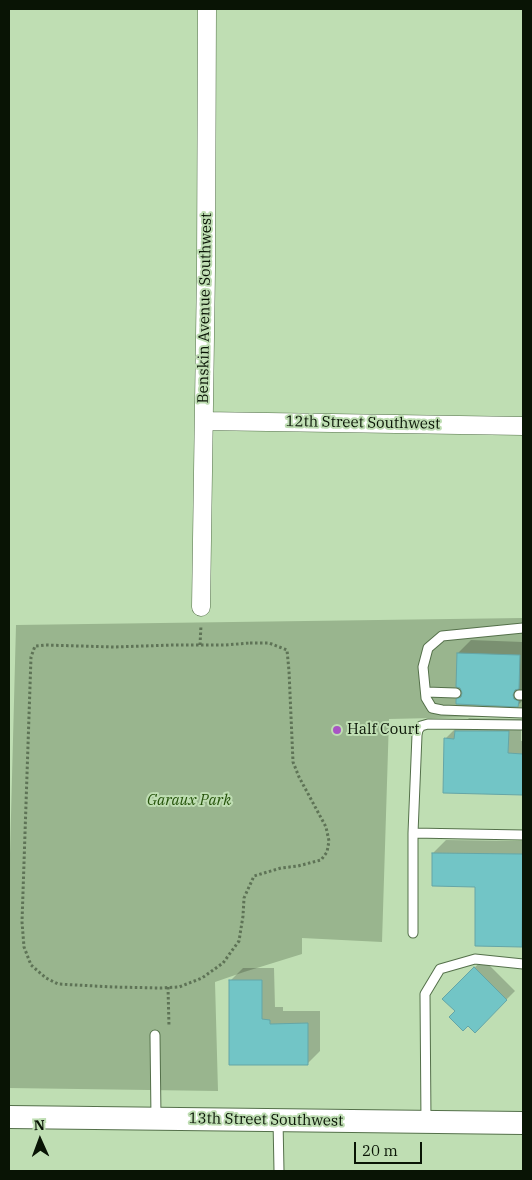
<!DOCTYPE html>
<html>
<head>
<meta charset="utf-8">
<style>
	body { margin:0 }
	#map { position:relative; width:532px; height:1180px; overflow:hidden; background:#bfdeb3; font-family:"IBM Plex Serif",serif }
	canvas { display:block }
	.frame { position:absolute; inset:0; border:10px solid #091405; pointer-events:none }
	.north { position:absolute; left:15px; top:1115px; width:50px; height:50px; -webkit-text-stroke:4px #bfdeb3; paint-order:stroke; rotate:358deg; font-size:14px; font-weight:700; line-height:20px; text-align:center; color:#091405 }
	.north::after { content:''; display:block; margin:auto; width:18px; height:22px; background:#091405; clip-path:polygon(50% 0,100% 100%,50% 72%,0 100%) }
	.scale { position:absolute; left:354px; top:1142px; width:68px; height:22px; box-sizing:border-box; border:2px solid #091405; border-top:0; padding-left:6px; font-size:15px; line-height:18px; white-space:nowrap; color:#091405; -webkit-text-stroke:4px #bfdeb3; paint-order:stroke }
</style>
</head>
<body>
<div id="map">
<canvas width="532" height="1180"></canvas>
<div class="frame"></div>
<div class="north">N</div>
<div class="scale">20 m</div>
</div>
<script>
const context = document.querySelector('canvas').getContext('2d');
context.lineJoin = 'round';
function fillPath(path, color) { context.fillStyle = color; context.fill(path, 'evenodd'); }
const toPath = rows => new Path2D(rows.map(r => 'M' + r).join(''));
function trace(path, color, width, dash) { context.strokeStyle = color; context.lineWidth = width; context.lineCap = dash ? 'butt' : 'round'; context.setLineDash(dash || []); context.stroke(path); }
function label(font, color, halo, rows, align = 'center') {
  context.font = font + ' "IBM Plex Serif",serif'; context.lineWidth = 4; context.setLineDash([]); context.textBaseline = 'middle'; context.strokeStyle = halo; context.fillStyle = color; for (const [text, x, y, turn = 0] of rows) {
    context.save(); context.translate(x, y); context.rotate((+turn || 0) * Math.PI / 180); context.textAlign = isNaN(turn) ? turn : align; if (halo) context.strokeText(text, 0, 0); context.fillText(text, 0, 0); context.restore();
  }
}
fillPath(toPath([
	[523,618,523,716,389,719,382,942,302,938,302,954,244,972,215,982,218,1091,9,1088,9,892,16,625]
]), '#99b58e');
fillPath(toPath([
	[471,640,523,642,523,700,518,705,457,700,463,693,458,653],
	[469,718,521,719,521,741,523,741,523,793,444,792,445,739,458,726,461,726],
	[446,840,523,841,523,944,521,946,477,886,433,853],
	[483,959,515,991,475,1031,444,999],
	[243,968,274,968,275,1007,283,1007,283,1011,320,1011,320,1051,307,1064,230,1064,230,981]
]), '#0003');
const building = toPath([
	[457,653,520,655,519,689,515,690,513,695,514,699,519,701,518,707,456,704,456,699,461,697,462,693,460,688,456,687,457,653],
	[455,731,509,731,508,753,523,754,523,795,443,793,444,738,454,739,455,731],
	[432,853,523,854,522,947,475,946,475,887,432,886,432,853],
	[474,967,507,1000,475,1033,468,1026,463,1031,449,1017,455,1011,442,999,474,967],
	[229,980,262,980,262,1019,270,1020,270,1024,308,1023,308,1065,229,1065,229,980]
]);
fillPath(building, '#72c5c6');
trace(building, '#65a5a6', 1);
const service = toPath([
	[523,628,442,636,428,648,423,667,426,698,432,708,442,710,523,713],
	[426,692,456,693],
	[519,695,523,695],
	[523,725,428,724,421,726,418,730,417,735,413,833,523,835],
	[413,933,413,833],
	[155,1035,156,1118],
	[278,1120,279,1171],
	[426,1122,425,994,440,969,475,959,523,964]
]);
const minor = toPath([
	[204,421,523,426],
	[201,607,206,269,207,9]
]);
const tertiary = toPath([
	[9,1117,523,1123]
]);
trace(service, '#54704a', 11);
trace(minor, '#54704a', 19);
trace(tertiary, '#54704a', 24);
trace(toPath([
	[250,643,269,643,287,650,289,671,293,762,299,777,326,827,329,841,327,852,321,860,298,866,281,868,254,876,244,898,243,916,239,941,223,963,202,978,179,987,160,988,113,987,58,984,46,978,31,965,24,947,22,922,31,657,35,646,45,645,114,647,173,645,225,645,250,643],
	[200,645,201,625],
	[168,987,169,1027]
]), '#5e7356', 3, [2.5, 2.5]);
trace(service, '#fff', 9);
trace(minor, '#fff', 18);
trace(tertiary, '#fff', 22);
for (const [x, y, r, color] of [
	[337,730,5,"#a855c4"]
]) { const dot = new Path2D(); dot.arc(x, y, r, 0, 2 * Math.PI); context.fillStyle = color; context.fill(dot); trace(dot, '#bfdeb3', 2); }
label('15px', '#091405', '#bfdeb3', [
	["Benskin Avenue Southwest",205,308,-89],
	["12th Street Southwest",363,423,1],
	["13th Street Southwest",266,1120,1]
]);
label('15px', '#091405', '#bfdeb3', [
	["Half Court",347,730]
], 'left');
label('italic 15px', '#245209', '#bfdeb3', [
	["Garaux Park",189,801]
]);
</script>
</body>
</html>
